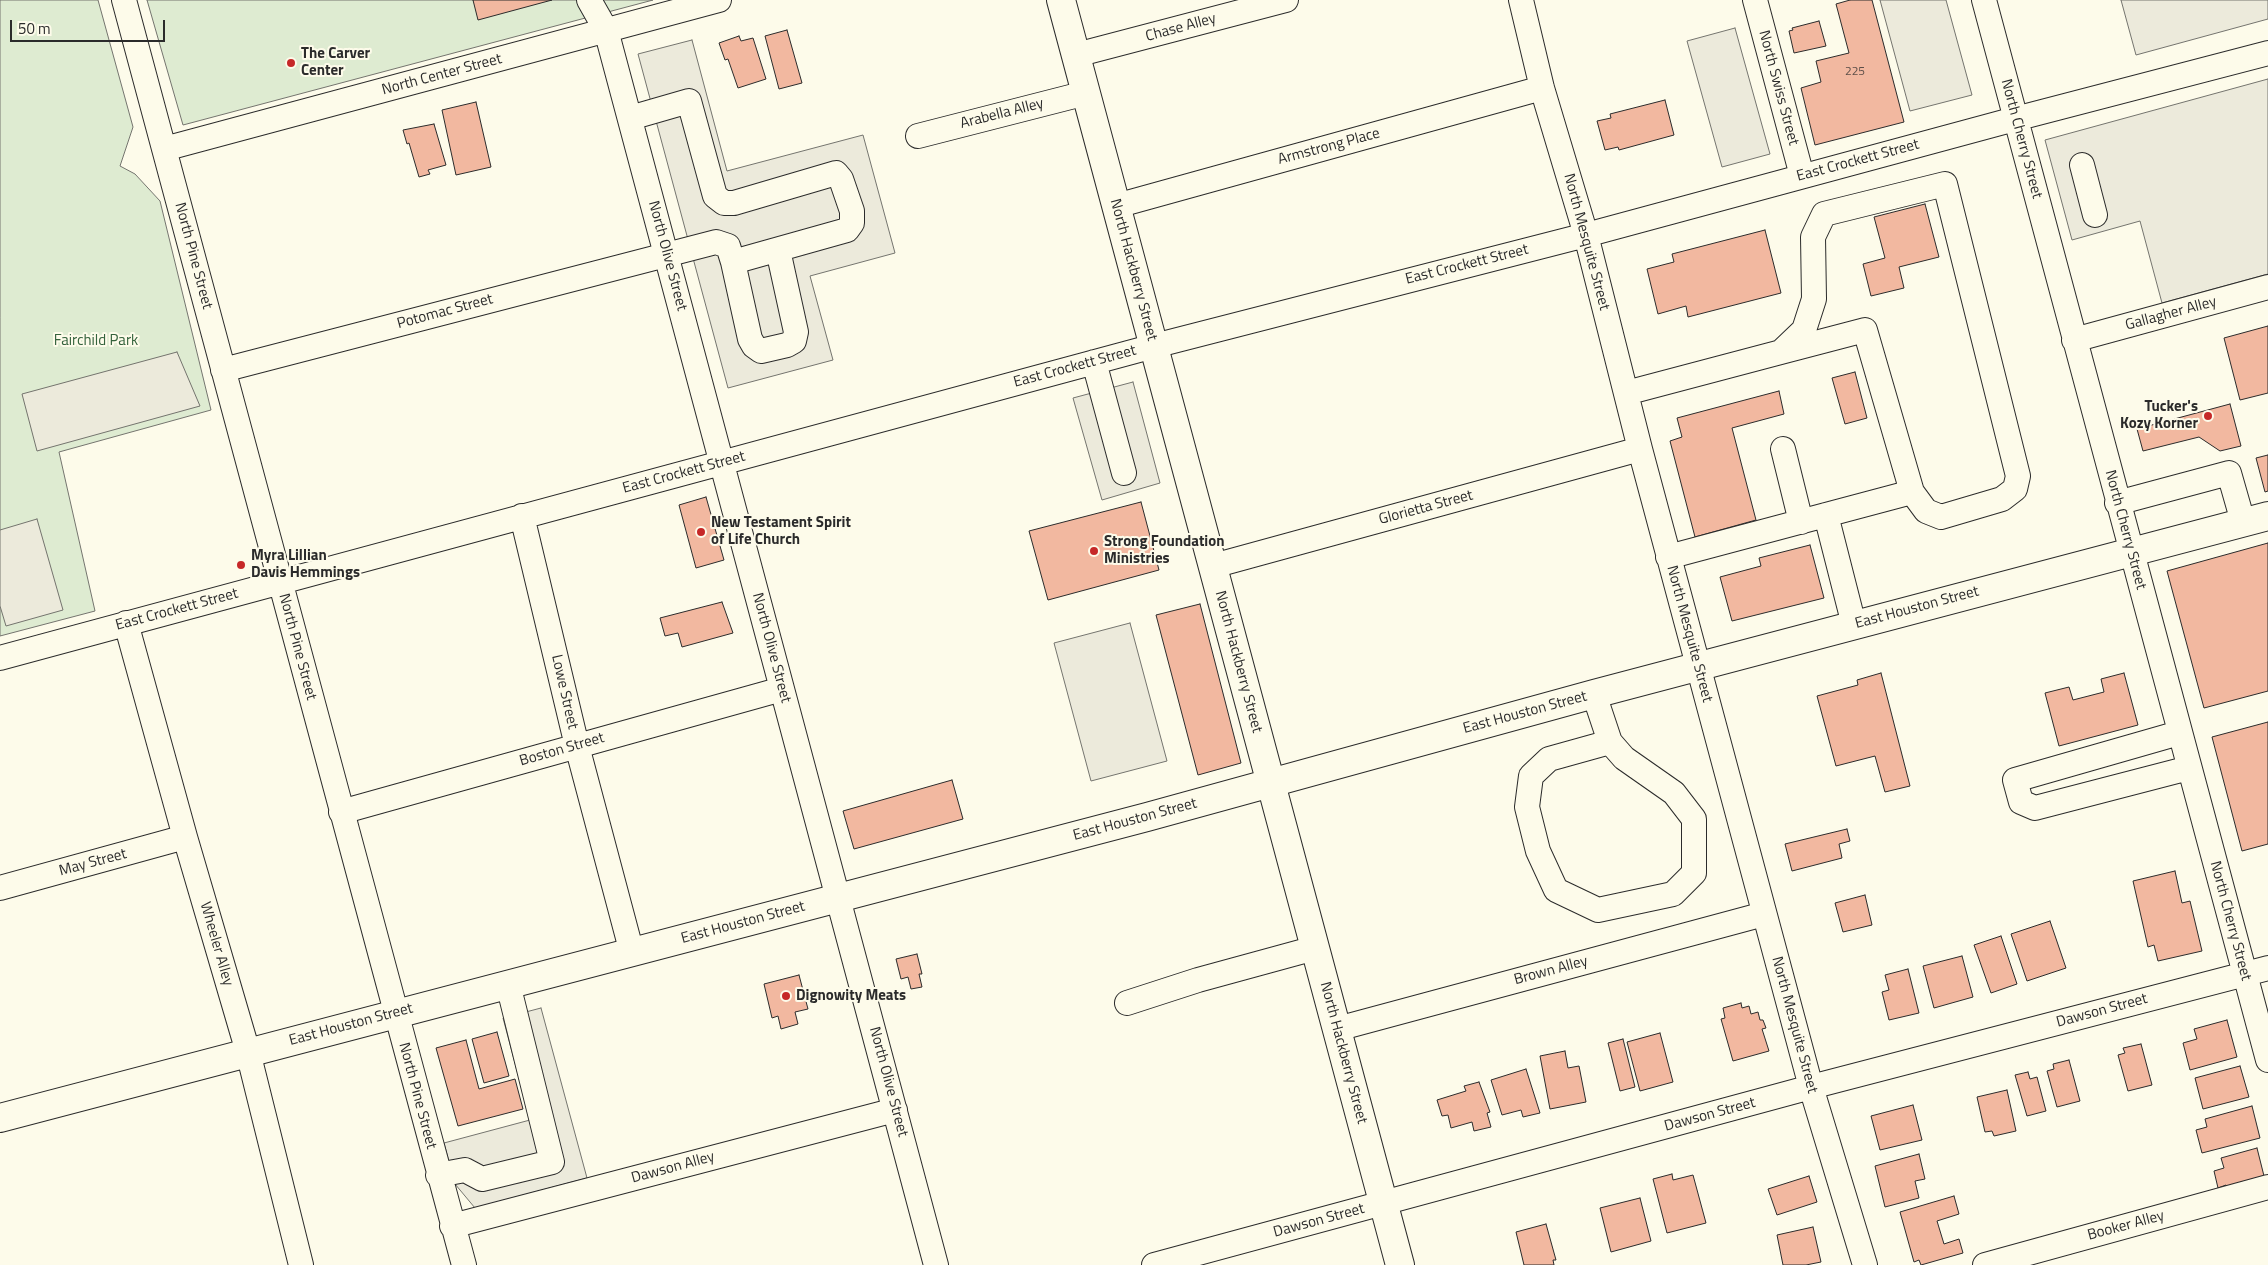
<!DOCTYPE html>
<html>
<head>
<meta charset="utf-8">
<style>
	body { margin:0 }
	#map { position:relative; width:2268px; height:1265px; overflow:hidden; background:#fdfbea; font-family:"Titillium Web",sans-serif }
	canvas { display:block }
	.scale { position:absolute; left:10px; top:20px; width:155px; height:22px; box-sizing:border-box; border:2px solid #2b2b2b; border-top:0; padding-left:6px; font-size:15px; line-height:18px; white-space:nowrap; color:#2b2b2b; -webkit-text-stroke:4px #fdfbea; paint-order:stroke }
</style>
</head>
<body>
<div id="map">
<canvas width="2268" height="1265"></canvas>
<div class="scale">50 m</div>
</div>
<script>
const context = document.querySelector('canvas').getContext('2d');
context.lineJoin = 'round';
function fillPath(path, color) { context.fillStyle = color; context.fill(path, 'evenodd'); }
const toPath = rows => new Path2D(rows.map(r => 'M' + r).join(''));
function trace(path, color, width, dash) { context.strokeStyle = color; context.lineWidth = width; context.lineCap = dash ? 'butt' : 'round'; context.setLineDash(dash || []); context.stroke(path); }
function label(font, color, halo, rows, align = 'center') {
  context.font = font + ' "Titillium Web",sans-serif'; context.lineWidth = 4; context.setLineDash([]); context.textBaseline = 'middle'; context.strokeStyle = halo; context.fillStyle = color; for (const [text, x, y, turn = 0] of rows) {
    context.save(); context.translate(x, y); context.rotate((+turn || 0) * Math.PI / 180); context.textAlign = isNaN(turn) ? turn : align; if (halo) context.strokeText(text, 0, 0); context.fillText(text, 0, 0); context.restore();
  }
}
const green = toPath([
	[0,0,98,0,133,127,120,166,135,174,160,201,211,410,59,452,95,611,0,636,0,0],
	[147,0,653,0,183,125,147,0]
]);
fillPath(green, '#deebd1');
trace(green, '#74746e', 1);
const parking = toPath([
	[1880,0,1946,0,1972,95,1910,111,1880,0],
	[2121,0,2268,0,2268,19,2136,55,2121,0],
	[1735,28,1770,154,1722,167,1687,41,1735,28],
	[692,40,727,171,863,135,895,253,810,276,833,360,728,388,638,54,692,40],
	[2268,79,2268,274,2162,303,2140,221,2072,240,2045,140,2268,79],
	[177,352,200,406,37,451,22,394,177,352],
	[1133,382,1160,483,1102,500,1073,398,1133,382],
	[37,519,63,610,6,626,0,606,0,530,37,519],
	[1130,623,1167,761,1091,781,1054,643,1130,623],
	[541,1008,587,1178,475,1208,455,1184,444,1143,530,1120,503,1018,541,1008]
]);
fillPath(parking, '#eceadb');
trace(parking, '#74746e', 1);
const building = toPath([
	[473,0,552,0,478,20,473,0],
	[1850,0,1872,0,1904,122,1815,145,1801,88,1821,82,1816,61,1849,53,1836,4,1850,0],
	[1819,21,1826,46,1794,53,1789,31,1793,30,1792,28,1819,21],
	[787,30,802,83,779,89,765,36,787,30],
	[739,36,741,41,753,38,766,79,738,88,728,59,725,60,719,43,739,36],
	[1665,100,1674,135,1619,150,1618,147,1605,150,1597,121,1611,118,1610,114,1665,100],
	[476,102,491,167,456,175,442,110,476,102],
	[434,124,446,165,428,170,430,174,419,177,409,143,407,144,403,130,434,124],
	[1925,204,1939,257,1899,267,1904,288,1871,296,1863,264,1885,258,1874,217,1925,204],
	[1765,230,1781,293,1688,317,1686,306,1658,314,1647,269,1674,262,1672,254,1765,230],
	[2268,326,2268,393,2240,400,2224,338,2268,326],
	[1855,372,1867,418,1845,424,1832,378,1855,372],
	[1779,391,1784,414,1732,428,1756,520,1695,537,1670,441,1682,437,1677,418,1779,391],
	[2230,404,2241,446,2220,451,2199,437,2143,451,2137,429,2230,404],
	[2268,455,2268,491,2265,492,2256,458,2268,455],
	[706,497,724,560,696,568,679,505,706,497],
	[1141,502,1159,570,1048,600,1029,531,1141,502],
	[2268,543,2268,691,2204,708,2167,571,2268,543],
	[1810,545,1824,598,1732,621,1720,577,1761,566,1759,558,1810,545],
	[722,602,733,633,682,647,678,633,665,636,660,618,722,602],
	[1200,604,1241,763,1198,775,1156,615,1200,604],
	[1881,673,1910,786,1885,792,1875,756,1836,766,1817,696,1858,685,1857,680,1881,673],
	[2124,673,2138,725,2059,746,2045,693,2069,687,2073,700,2104,692,2101,679,2124,673],
	[2268,722,2268,844,2242,851,2212,737,2268,722],
	[952,780,963,819,854,849,843,811,952,780],
	[1847,829,1850,841,1839,844,1842,858,1792,871,1785,844,1847,829],
	[2175,871,2182,903,2190,901,2202,951,2158,961,2154,945,2148,947,2133,881,2175,871],
	[1865,895,1872,925,1843,932,1835,903,1865,895],
	[2050,921,2066,968,2027,981,2011,934,2050,921],
	[2001,936,2017,984,1991,993,1974,945,2001,936],
	[917,954,922,974,919,974,922,987,911,989,908,977,901,979,896,959,917,954],
	[1962,956,1973,997,1934,1008,1923,966,1962,956],
	[1908,969,1919,1013,1889,1020,1882,992,1889,990,1885,975,1908,969],
	[799,975,808,1009,795,1012,798,1024,781,1029,778,1016,772,1018,764,984,799,975],
	[1741,1003,1742,1008,1749,1006,1751,1014,1758,1012,1760,1020,1763,1020,1766,1028,1762,1029,1769,1051,1733,1061,1721,1019,1725,1018,1723,1008,1741,1003],
	[2227,1020,2237,1057,2190,1070,2183,1043,2197,1039,2194,1029,2227,1020],
	[497,1032,509,1076,484,1083,472,1039,497,1032],
	[1660,1033,1673,1082,1640,1091,1627,1042,1660,1033],
	[1623,1039,1635,1087,1620,1091,1608,1043,1623,1039],
	[466,1040,479,1089,515,1079,523,1109,458,1126,436,1048,466,1040],
	[2141,1044,2152,1085,2128,1091,2118,1055,2125,1053,2123,1048,2141,1044],
	[1565,1051,1568,1068,1579,1066,1586,1102,1550,1109,1540,1056,1565,1051],
	[2069,1060,2080,1101,2057,1107,2047,1071,2054,1069,2053,1064,2069,1060],
	[2240,1066,2249,1097,2203,1109,2195,1078,2240,1066],
	[1526,1069,1540,1113,1523,1117,1521,1110,1502,1115,1491,1080,1526,1069],
	[2028,1072,2030,1079,2037,1077,2046,1111,2027,1116,2015,1075,2028,1072],
	[1479,1082,1490,1112,1487,1113,1491,1127,1474,1131,1472,1122,1451,1128,1448,1115,1442,1116,1437,1100,1466,1091,1464,1086,1479,1082],
	[2007,1090,2016,1131,1994,1136,1992,1131,1985,1132,1977,1097,2007,1090],
	[1913,1105,1922,1140,1880,1150,1871,1116,1913,1105],
	[2252,1106,2260,1138,2202,1153,2196,1130,2207,1127,2205,1119,2252,1106],
	[2257,1148,2265,1180,2228,1190,2226,1185,2218,1188,2214,1171,2224,1168,2221,1158,2257,1148],
	[1919,1154,1925,1179,1915,1181,1919,1198,1885,1207,1875,1166,1919,1154],
	[1672,1174,1673,1180,1693,1175,1706,1223,1667,1233,1653,1179,1672,1174],
	[1809,1176,1817,1202,1777,1215,1768,1189,1809,1176],
	[1954,1196,1959,1214,1937,1221,1944,1244,1959,1239,1963,1253,1921,1265,1919,1260,1914,1262,1900,1212,1954,1196],
	[1640,1198,1651,1241,1611,1252,1600,1208,1640,1198],
	[1546,1224,1556,1260,1553,1260,1554,1265,1524,1265,1516,1232,1546,1224],
	[1813,1227,1821,1262,1806,1265,1783,1265,1777,1235,1813,1227]
]);
fillPath(building, '#f2b8a0');
trace(building, '#2b2b2b', 1);
const minor = toPath([
	[124,0,464,1265],
	[589,0,606,30,936,1265],
	[1521,0,1542,88,1586,235,1640,449,1811,1087,1865,1265],
	[1755,0,1802,176],
	[1984,0,2268,1060],
	[1076,55,1286,0],
	[918,136,1086,93],
	[164,149,719,0],
	[2082,165,2095,215],
	[1116,206,1542,88],
	[733,262,750,339,754,346,761,351,787,345,794,341,796,332,778,250],
	[2074,340,2268,287],
	[1094,362,1124,473],
	[223,370,716,242,728,246,733,262,847,230,852,223,852,211,841,179,836,173,734,203,724,203,715,196,689,101,630,118],
	[1626,393,1781,352,1804,330,1814,299,1813,237,1824,214,1945,184,2018,476,2015,489,2002,499,1941,517,1926,511,1912,492,1865,330,1781,352],
	[1783,449,1801,522],
	[2117,503,2229,473,2243,522],
	[1826,515,1854,625],
	[522,516,577,746,632,953],
	[1668,557,1912,492],
	[1213,566,1640,449],
	[126,623,185,837,248,1052,301,1265],
	[0,658,1154,346,1586,235,2015,119,2268,53],
	[1594,694,1610,742,1624,758,1674,793,1694,819,1694,873,1673,894,1598,910,1556,890,1538,851,1527,807,1531,776,1549,759,1610,742],
	[2179,733,2015,780,2021,802,2035,808,2189,768],
	[341,812,782,689],
	[0,888,185,837],
	[1127,1003,1198,980,1315,948],
	[1337,1029,1764,914],
	[438,1175,465,1170,482,1179,552,1162,508,984],
	[452,1226,895,1110],
	[1154,1265,1811,1087,2268,968],
	[1985,1265,2268,1187]
]);
const major = toPath([
	[1061,0,1400,1265],
	[0,1118,1147,817,1594,694,2268,516]
]);
trace(minor, '#2b2b2b', 26);
trace(major, '#2b2b2b', 30);
trace(minor, '#fdfbea', 24);
trace(major, '#fdfbea', 28);
for (const [x, y, r, color] of [
	[291,63,5,"#c62828"],
	[2208,416,5,"#c62828"],
	[701,532,5,"#c62828"],
	[1094,551,5,"#c62828"],
	[241,565,5,"#c62828"],
	[786,996,5,"#c62828"]
]) { const dot = new Path2D(); dot.arc(x, y, r, 0, 2 * Math.PI); context.fillStyle = color; context.fill(dot); trace(dot, '#fdfbea', 2); }
label('12px', '#5d4e48', null, [
	["225",1855,72]
]);
label('15px', '#2b2b2b', '#fdfbea', [
	["Chase Alley",1181,28,-15],
	["North Center Street",442,75,-15],
	["North Swiss Street",1778,88,75],
	["Arabella Alley",1002,114,-14],
	["North Cherry Street",2021,139,75],
	["Armstrong Place",1329,147,-15],
	["East Crockett Street",1858,161,-15],
	["North Mesquite Street",1586,242,75],
	["North Pine Street",193,256,75],
	["North Olive Street",667,256,75],
	["East Crockett Street",1467,265,-14],
	["North Hackberry Street",1133,270,75],
	["Potomac Street",445,312,-15],
	["Gallagher Alley",2171,314,-15],
	["East Crockett Street",1075,367,-15],
	["East Crockett Street",684,473,-15],
	["Glorietta Street",1426,508,-15],
	["North Cherry Street",2125,530,75],
	["East Houston Street",1917,608,-15],
	["East Crockett Street",177,610,-15],
	["North Mesquite Street",1689,634,75],
	["North Pine Street",297,647,75],
	["North Olive Street",771,648,75],
	["North Hackberry Street",1238,662,75],
	["Lowe Street",564,692,77],
	["East Houston Street",1525,713,-15],
	["Boston Street",562,750,-16],
	["East Houston Street",1135,820,-15],
	["May Street",93,863,-15],
	["North Cherry Street",2230,921,75],
	["East Houston Street",743,923,-15],
	["Wheeler Alley",216,944,74],
	["Brown Alley",1551,971,-15],
	["Dawson Street",2102,1011,-15],
	["East Houston Street",351,1025,-15],
	["North Mesquite Street",1794,1025,75],
	["North Hackberry Street",1343,1053,75],
	["North Olive Street",888,1082,75],
	["North Pine Street",417,1096,75],
	["Dawson Street",1710,1115,-15],
	["Dawson Alley",673,1168,-15],
	["Dawson Street",1319,1221,-15],
	["Booker Alley",2126,1226,-15]
]);
label('bold 15px', '#2b2b2b', '#fdfbea', [
	["The Carver",301,54],
	["Center",301,71],
	["Tucker's",2198,407,"right"],
	["Kozy Korner",2198,424,"right"],
	["New Testament Spirit",711,523],
	["of Life Church",711,540],
	["Strong Foundation",1104,542],
	["Ministries",1104,559],
	["Myra Lillian",251,556],
	["Davis Hemmings",251,573],
	["Dignowity Meats",796,996]
], 'left');
label('15px', '#34623c', '#fdfbea', [
	["Fairchild Park",96,341]
]);
</script>
</body>
</html>
